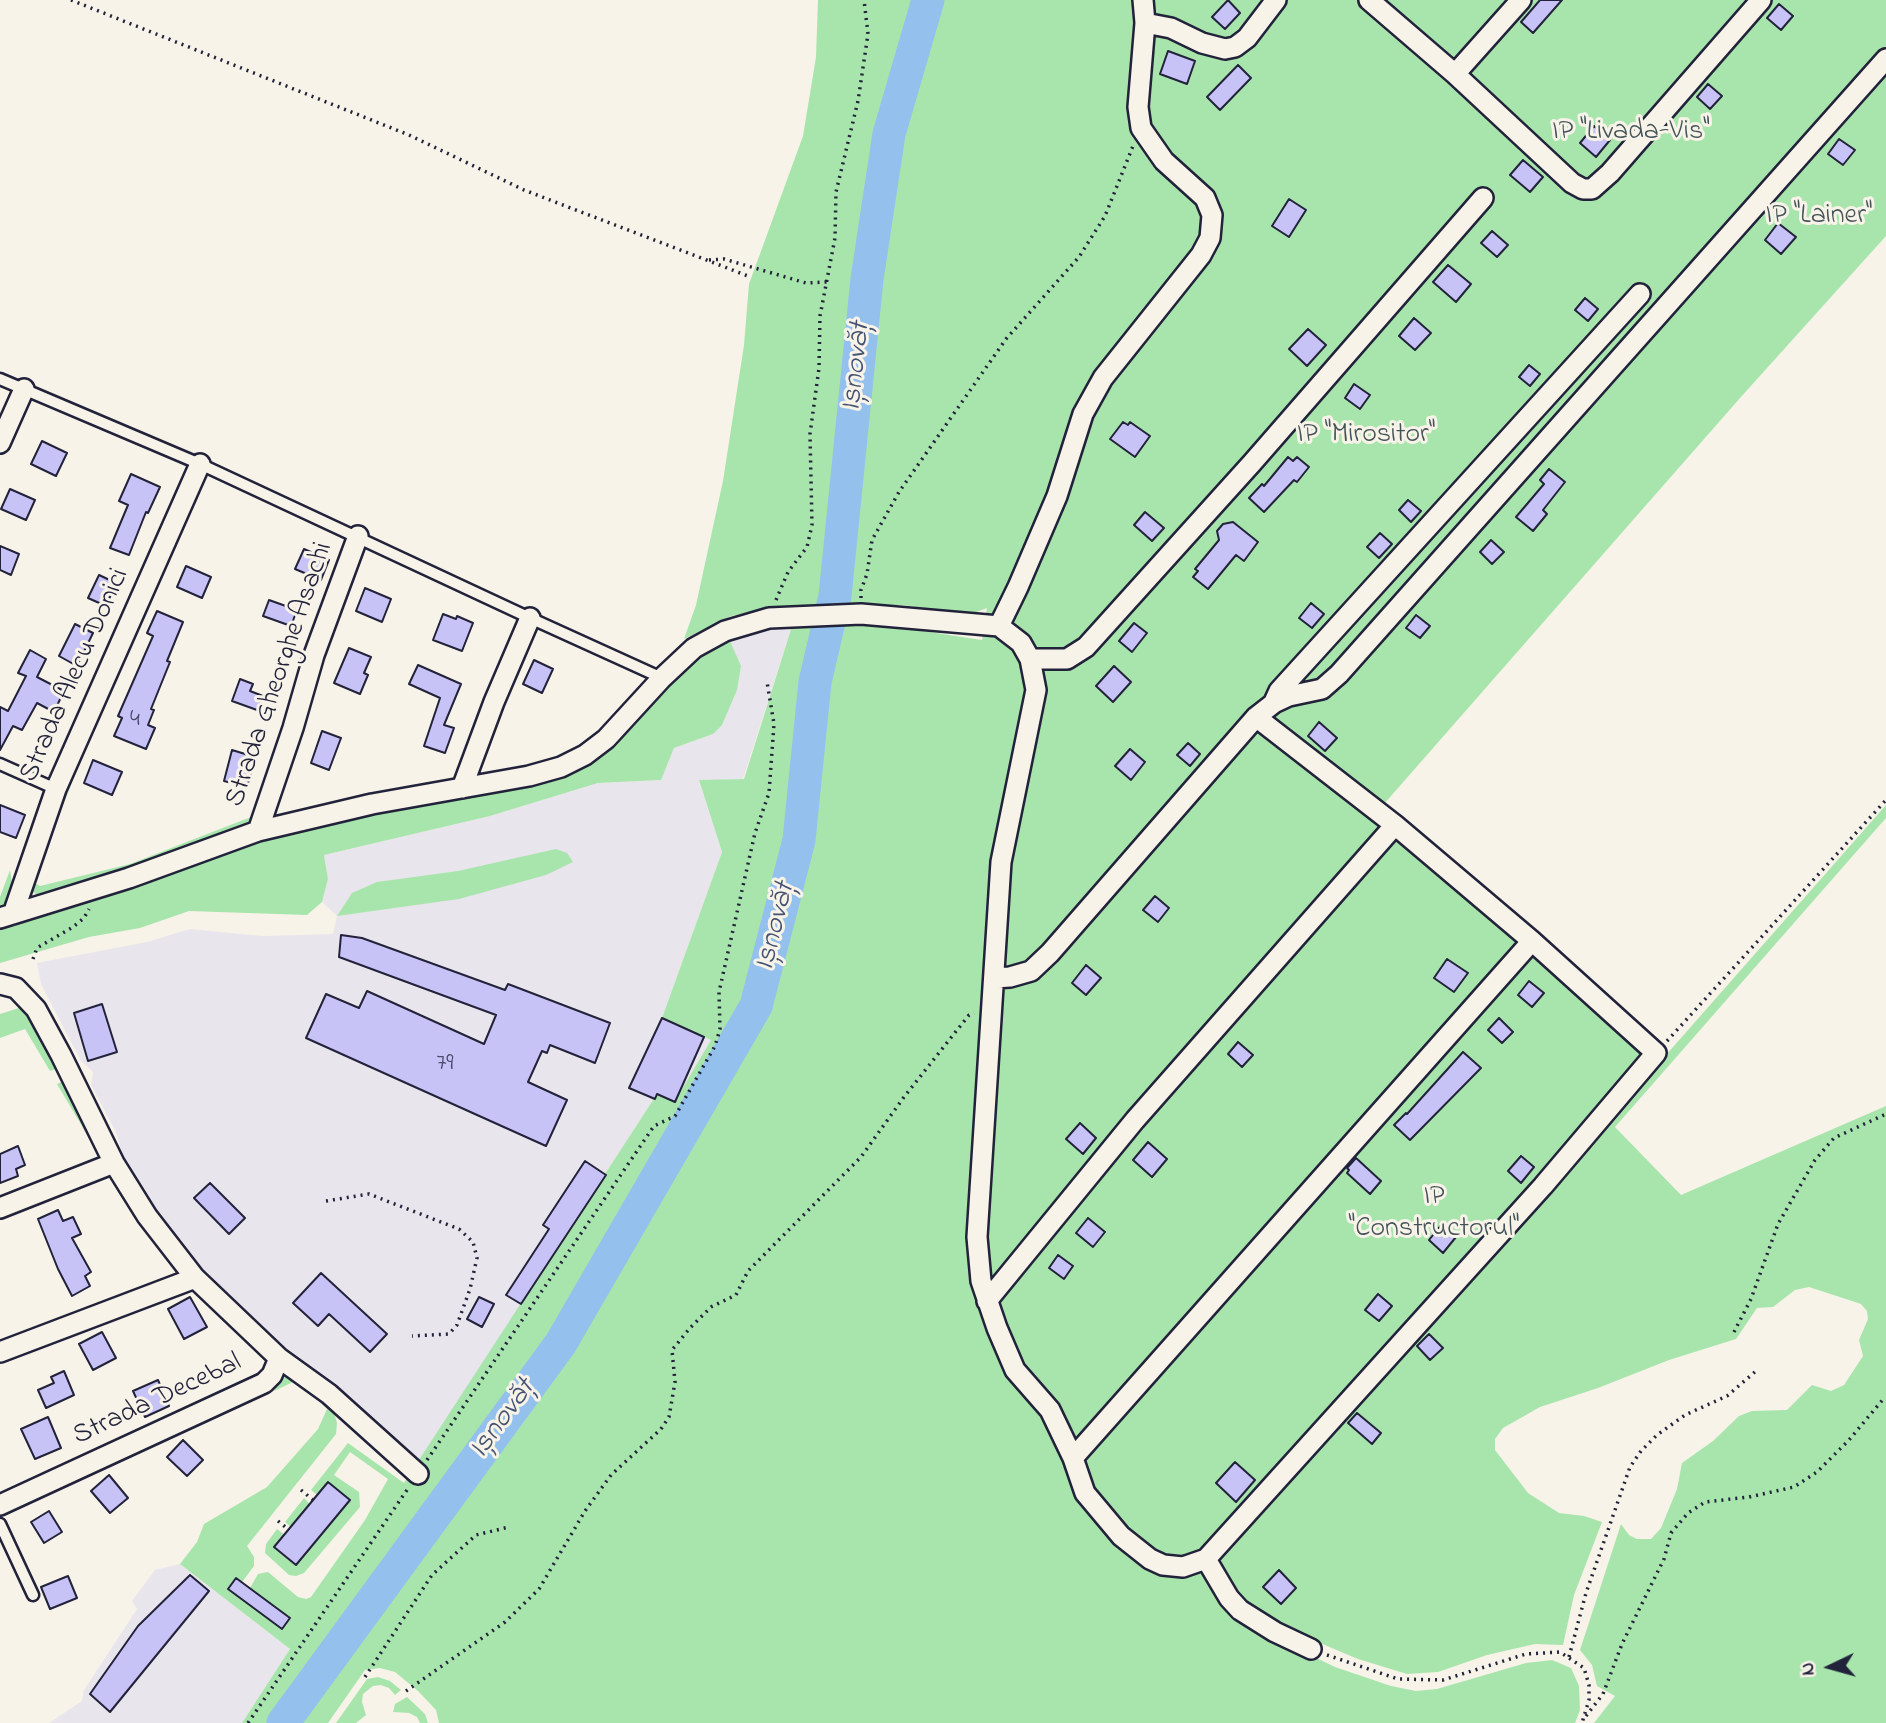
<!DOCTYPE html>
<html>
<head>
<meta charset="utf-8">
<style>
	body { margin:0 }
	#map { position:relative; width:1886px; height:1723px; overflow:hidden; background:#f7f3e8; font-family:"Indie Flower",sans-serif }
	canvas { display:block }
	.north { position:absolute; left:1795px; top:1632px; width:70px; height:70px; -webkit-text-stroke:5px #f7f3e8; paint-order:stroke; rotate:265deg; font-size:19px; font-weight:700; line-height:28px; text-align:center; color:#22223b }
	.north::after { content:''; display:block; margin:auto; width:24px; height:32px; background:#22223b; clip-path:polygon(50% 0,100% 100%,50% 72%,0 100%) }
</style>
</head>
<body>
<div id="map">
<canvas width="1886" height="1723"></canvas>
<div class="north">N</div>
</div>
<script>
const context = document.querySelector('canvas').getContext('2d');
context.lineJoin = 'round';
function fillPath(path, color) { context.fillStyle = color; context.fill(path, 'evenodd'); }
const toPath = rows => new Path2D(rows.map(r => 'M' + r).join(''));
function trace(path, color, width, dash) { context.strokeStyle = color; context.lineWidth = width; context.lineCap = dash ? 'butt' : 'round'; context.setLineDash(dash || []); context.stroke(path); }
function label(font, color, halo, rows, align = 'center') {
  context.font = font + ' "Indie Flower",sans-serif'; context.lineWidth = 6; context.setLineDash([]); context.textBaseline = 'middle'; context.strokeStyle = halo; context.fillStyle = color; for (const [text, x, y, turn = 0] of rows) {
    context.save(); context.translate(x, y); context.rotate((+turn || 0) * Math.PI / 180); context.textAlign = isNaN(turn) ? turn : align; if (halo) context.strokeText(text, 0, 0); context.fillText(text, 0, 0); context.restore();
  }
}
fillPath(toPath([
	[793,623,743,779,699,781,722,852,662,1018,711,1040,675,1102,657,1094,421,1460,340,1392,264,1335,204,1275,126,1168,116,1132,91,1085,93,1072,81,1061,41,984,37,963,147,942,190,929,262,936,333,934,337,916,322,902,328,879,324,855,490,816,598,783,660,780,674,748,713,734,729,639,750,630],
	[180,1564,290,1649,242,1723,49,1723,82,1701,84,1690,137,1609,132,1601,155,1570]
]), '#e9e5ec');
fillPath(toPath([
	[818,0,1886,0,1886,236,1740,398,1384,804,1666,1055,1886,805,1886,818,1615,1127,1681,1195,1886,1106,1886,1723,1594,1723,1615,1696,1597,1686,1592,1665,1580,1650,1621,1524,1629,1535,1637,1539,1651,1539,1661,1528,1677,1489,1682,1463,1713,1441,1739,1416,1752,1411,1787,1410,1812,1385,1831,1391,1844,1385,1863,1356,1859,1340,1868,1319,1867,1311,1861,1304,1809,1287,1795,1290,1773,1307,1757,1308,1736,1339,1669,1360,1598,1388,1540,1407,1503,1428,1495,1439,1495,1450,1528,1493,1559,1513,1584,1516,1602,1522,1574,1595,1563,1645,1535,1644,1487,1655,1438,1672,1407,1674,1358,1659,1320,1643,1310,1655,1335,1667,1391,1686,1416,1691,1437,1689,1526,1663,1552,1660,1571,1668,1579,1686,1580,1710,1575,1723,439,1723,436,1710,418,1691,395,1672,380,1668,365,1670,328,1723,242,1723,290,1649,180,1564,197,1542,204,1524,267,1487,318,1429,327,1409,318,1400,293,1382,274,1391,282,1376,290,1376,332,1406,337,1423,336,1434,247,1546,254,1557,254,1566,242,1582,236,1578,228,1589,282,1629,290,1618,250,1588,258,1574,268,1572,298,1597,306,1599,311,1597,365,1520,388,1479,350,1452,334,1475,359,1492,360,1507,304,1573,296,1576,289,1575,265,1553,266,1544,277,1529,285,1535,275,1547,297,1565,349,1501,317,1495,311,1490,348,1443,404,1483,657,1094,675,1101,711,1040,662,1018,722,852,699,780,744,779,793,623,864,622,982,640,987,608,971,614,949,613,904,605,764,610,731,616,684,639,696,605,723,481,744,345,749,284,803,136,816,57],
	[729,639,741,666,737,690,722,725,713,734,674,748,661,780,598,783,490,816,324,855,328,879,322,902,307,915,189,911,140,928,89,937,0,963,0,930,227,850,309,825,588,763,615,747,653,700,701,653],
	[83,754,35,878,35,883,40,886,130,864,251,817,259,795,262,802,257,818,247,826,206,839,79,888,37,895,32,891,31,877,69,775],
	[556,849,567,853,573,862,546,875,459,899,337,916,352,893,377,882,458,871],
	[10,870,13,889,7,904,0,906,0,897],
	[19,1008,29,1016,62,1067,50,1071,25,1029,0,1038,0,1014],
	[66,1080,101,1152,99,1155,57,1084],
	[304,1498,310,1504,291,1527,285,1522],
	[378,1677,390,1681,401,1690,395,1695,389,1688,381,1685,373,1686,363,1694,362,1702,366,1715,356,1723,336,1723,367,1679],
	[407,1697,425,1714,428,1723,420,1723,417,1717,409,1713,393,1712,395,1704]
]), '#a8e5ac');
trace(toPath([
	[283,1723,561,1343,756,1006,799,840,815,682,835,596,867,279,889,134,928,0]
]), '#93c0ed', 33);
const building = toPath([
	[1228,0,1240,13,1225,29,1212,17,1228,0],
	[1540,0,1562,0,1533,33,1521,22,1540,0],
	[1779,4,1793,16,1781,30,1767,18,1779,4],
	[1168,51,1195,61,1187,84,1160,74,1168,51],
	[1238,65,1251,78,1220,110,1207,97,1238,65],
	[1708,84,1722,96,1710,109,1697,97,1708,84],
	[1594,126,1610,140,1596,157,1580,143,1594,126],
	[1839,139,1855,150,1843,165,1828,154,1839,139],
	[1523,160,1543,177,1530,192,1510,175,1523,160],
	[1289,199,1306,210,1289,237,1272,226,1289,199],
	[1778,223,1796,237,1781,254,1765,240,1778,223],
	[1492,231,1508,245,1497,257,1481,243,1492,231],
	[1448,265,1471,284,1456,302,1433,282,1448,265],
	[1585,298,1598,309,1588,321,1575,310,1585,298],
	[1414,318,1431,333,1415,350,1399,336,1414,318],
	[1308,329,1326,345,1307,366,1289,349,1308,329],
	[1529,365,1540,374,1530,386,1519,377,1529,365],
	[1354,384,1370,395,1360,409,1345,398,1354,384],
	[1123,422,1128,425,1130,422,1150,436,1135,457,1110,439,1123,422],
	[42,441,67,453,56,476,31,464,42,441],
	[1288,457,1293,461,1297,457,1309,467,1297,482,1294,480,1264,512,1249,498,1262,484,1264,486,1288,457],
	[1549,469,1565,482,1543,510,1547,514,1533,531,1516,517,1544,484,1540,480,1549,469],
	[131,474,160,487,148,513,146,512,129,555,110,548,128,505,119,501,131,474],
	[10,489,35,500,26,520,1,509,10,489],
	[1408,500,1421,511,1411,522,1399,510,1408,500],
	[1145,512,1164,528,1152,541,1134,525,1145,512],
	[1233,522,1258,542,1244,561,1236,555,1208,589,1193,577,1198,571,1195,569,1219,540,1217,531,1223,524,1233,522],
	[1380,533,1392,544,1379,558,1367,547,1380,533],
	[1491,540,1504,552,1492,564,1480,552,1491,540],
	[0,546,19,554,11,575,0,570,0,546],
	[304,549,329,560,321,580,295,569,304,549],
	[186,566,211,577,202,598,177,587,186,566],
	[99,575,116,583,106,606,88,598,99,575],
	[365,588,391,599,382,622,356,611,365,588],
	[269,600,297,610,291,626,263,616,269,600],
	[1311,603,1324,614,1312,628,1299,618,1311,603],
	[157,611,183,622,167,661,170,662,151,709,154,710,148,725,155,728,146,749,114,736,122,718,118,716,153,636,147,633,157,611],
	[443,614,456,619,457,616,473,623,462,651,433,640,443,614],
	[1416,615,1430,626,1420,638,1406,628,1416,615],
	[1134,623,1147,633,1132,652,1119,641,1134,623],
	[75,624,93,633,77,666,59,656,75,624],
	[349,648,371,657,364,673,368,675,360,694,334,683,349,648],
	[30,650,46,659,37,677,64,691,54,712,37,703,22,730,13,726,0,750,0,707,8,711,26,676,18,673,30,650],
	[534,660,553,669,542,693,523,684,534,660],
	[418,665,461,684,444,725,454,728,445,753,424,746,440,698,409,684,418,665],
	[1114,666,1131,682,1113,702,1096,686,1114,666],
	[240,679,253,684,250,691,263,696,257,710,232,701,240,679],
	[1319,722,1337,738,1325,751,1308,736,1319,722],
	[322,731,341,738,329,770,311,763,322,731],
	[1188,743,1200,754,1190,766,1177,755,1188,743],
	[1130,749,1145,762,1131,780,1115,766,1130,749],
	[232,750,255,757,247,787,224,781,232,750],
	[93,760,122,772,112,795,84,783,93,760],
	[0,805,25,815,16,838,0,832,0,805],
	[1155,896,1169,908,1158,922,1143,910,1155,896],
	[341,935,362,938,505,990,508,984,610,1023,595,1063,550,1045,547,1053,542,1051,528,1082,567,1100,546,1146,306,1038,326,994,359,1008,367,991,484,1044,496,1015,339,957,341,935],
	[1447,959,1468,973,1454,992,1434,978,1447,959],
	[1086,965,1101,978,1086,995,1072,983,1086,965],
	[1529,981,1544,993,1532,1007,1518,995,1529,981],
	[102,1004,117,1052,88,1061,74,1013,102,1004],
	[662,1018,704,1037,675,1102,657,1094,655,1099,629,1088,662,1018],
	[1499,1018,1513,1032,1502,1043,1488,1030,1499,1018],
	[1238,1042,1253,1055,1242,1067,1228,1054,1238,1042],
	[1463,1052,1481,1068,1410,1140,1394,1125,1406,1113,1407,1114,1463,1052],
	[1080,1123,1096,1138,1083,1154,1066,1139,1080,1123],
	[1148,1142,1167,1159,1152,1177,1133,1160,1148,1142],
	[18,1146,25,1165,16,1169,18,1176,0,1183,0,1154,18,1146],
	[1521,1156,1534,1167,1521,1183,1508,1171,1521,1156],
	[1356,1158,1381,1181,1370,1194,1347,1173,1349,1170,1347,1168,1356,1158],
	[585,1161,606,1175,521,1304,506,1295,549,1229,543,1225,585,1161],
	[210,1183,245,1218,229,1234,194,1198,210,1183],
	[58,1210,63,1221,73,1217,81,1234,72,1238,91,1272,85,1276,90,1286,72,1296,58,1269,38,1219,58,1210],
	[1088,1218,1105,1232,1093,1247,1076,1233,1088,1218],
	[1441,1225,1456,1237,1443,1253,1429,1240,1441,1225],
	[1058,1255,1073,1266,1064,1279,1049,1268,1058,1255],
	[321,1273,387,1334,370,1352,329,1314,318,1326,293,1303,321,1273],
	[1378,1294,1392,1306,1379,1321,1365,1310,1378,1294],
	[190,1297,207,1327,184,1339,168,1309,190,1297],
	[479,1297,494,1304,482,1327,467,1319,479,1297],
	[102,1332,116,1358,93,1370,79,1344,102,1332],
	[1429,1334,1443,1348,1430,1360,1417,1346,1429,1334],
	[64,1371,74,1395,46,1408,38,1390,54,1383,51,1377,64,1371],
	[158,1380,169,1406,145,1417,133,1391,158,1380],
	[1357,1413,1381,1433,1372,1444,1348,1423,1357,1413],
	[48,1417,61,1448,35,1459,21,1429,48,1417],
	[183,1440,203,1460,187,1476,167,1457,183,1440],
	[1235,1462,1255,1480,1236,1502,1216,1483,1235,1462],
	[109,1475,128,1498,110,1513,91,1491,109,1475],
	[328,1482,350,1500,296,1565,274,1547,328,1482],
	[49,1511,62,1532,44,1543,31,1522,49,1511],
	[1279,1570,1296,1588,1281,1604,1263,1587,1279,1570],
	[190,1575,209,1591,110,1712,90,1694,138,1626,190,1575],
	[68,1576,77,1598,50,1609,41,1587,68,1576],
	[236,1578,290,1618,282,1629,228,1589,236,1578]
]);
fillPath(building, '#c8c3f6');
trace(building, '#22223b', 2);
const lane = toPath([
	[0,379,200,464,530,618,662,678],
	[0,764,56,789],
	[0,1524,33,1595]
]);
const street = toPath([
	[1369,0,1455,74,1572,183,1583,189,1592,189,1610,173,1761,0],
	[1145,23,1171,28,1202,43,1225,49,1235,47,1247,38,1276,0],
	[1455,74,1521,0],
	[0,443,24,389],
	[999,626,1018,587,1057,496,1083,414,1103,378,1201,255,1210,238,1212,215,1205,198,1164,161,1141,128,1138,107,1145,23,1143,0],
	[1030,659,1067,659,1086,647,1252,463,1483,198],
	[1274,702,1279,691,1640,294],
	[462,788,494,702,530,618],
	[258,831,293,728,314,655,358,536],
	[13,914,56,789,200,464],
	[0,918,129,878,258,831,372,804,529,776,561,767,585,755,606,739,662,678,694,648,725,631,769,618,861,614,999,626,1021,643,1030,659,1036,690,1001,862,977,1237,981,1281,997,1328,1015,1370,1050,1410,1073,1458,1085,1493,1121,1536,1150,1559,1163,1565,1183,1567,1206,1559,1543,1186,1656,1053,1532,941,1395,825,1256,717],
	[994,978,1010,977,1031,971,1050,953,1256,717,1274,703,1289,696,1322,689,1339,674,1886,59],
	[0,984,16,988,36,1009,61,1055,114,1163,147,1216,195,1278,279,1358,329,1394,418,1474],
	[0,1208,114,1163],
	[987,1301,1135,1120,1395,825],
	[0,1352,195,1278],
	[1073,1458,1532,941],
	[0,1505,264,1383,272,1375,279,1358],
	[1206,1559,1229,1598,1240,1610,1275,1632,1311,1649]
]);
trace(lane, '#22223b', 15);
trace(street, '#22223b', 24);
trace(toPath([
	[71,0,409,135,524,190,748,276],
	[709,260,724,259,806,283,827,282],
	[861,598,861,590,867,574,872,540,899,492,1006,339,1079,257,1105,216,1133,146],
	[776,600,788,572,807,547,812,525,810,434,819,368,820,316,835,238,836,192,858,101,868,34,864,0],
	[33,959,37,948,73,927,84,918,89,909],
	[1667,1041,1886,800],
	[326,1201,369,1194,459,1229,473,1242,477,1258,470,1289,457,1325,449,1334,412,1336],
	[1734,1332,1751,1299,1778,1224,1815,1160,1834,1138,1886,1114],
	[427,1460,654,1126,675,1116,715,1046,720,1029,719,992,755,833,769,793,774,724,767,682],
	[301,1490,313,1500],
	[278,1521,289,1530],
	[1327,1655,1398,1679,1443,1680,1526,1654,1560,1652,1584,1668,1589,1685,1589,1700,1582,1723],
	[1569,1657,1586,1593,1630,1467,1641,1451,1657,1435,1685,1415,1727,1396,1756,1371],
	[365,1677,432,1575,476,1535,509,1527],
	[406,1691,505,1622,539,1589,585,1511,611,1475,661,1429,669,1417,675,1382,672,1350,690,1328,711,1307,736,1295,748,1271,861,1157,904,1097,969,1015,974,1013],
	[1586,1716,1603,1694,1622,1644,1664,1559,1671,1533,1688,1513,1705,1502,1749,1497,1794,1487,1817,1472,1849,1440,1885,1397],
	[248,1723,409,1487]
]), '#22223b', 3.5, [2, 5]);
trace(lane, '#f7f3e8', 10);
trace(street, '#f7f3e8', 19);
label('24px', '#4c4a6a', null, [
	["4",135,721],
	["79",445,1065]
]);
label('28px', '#445357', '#f7f3e8', [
	["IP \"Livada-Vis\"",1631,133],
	["IP \"Lainer\"",1819,217],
	["IP \"Mirositor\"",1366,436],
	["IP",1434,1198],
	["\"Constructorul\"",1434,1230]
]);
label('28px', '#22223b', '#f7f3e8', [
	["Strada Gheorghe Asachi",281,675,-71],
	["Strada Alecu Donici",76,676,-66],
	["Strada Decebal",158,1401,-25]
]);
label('italic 30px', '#445170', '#f7f3e8', [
	["Ișnovăț",858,367,-84],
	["Ișnovăț",777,927,-76],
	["Ișnovăț",504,1420,-54]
]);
</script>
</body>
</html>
